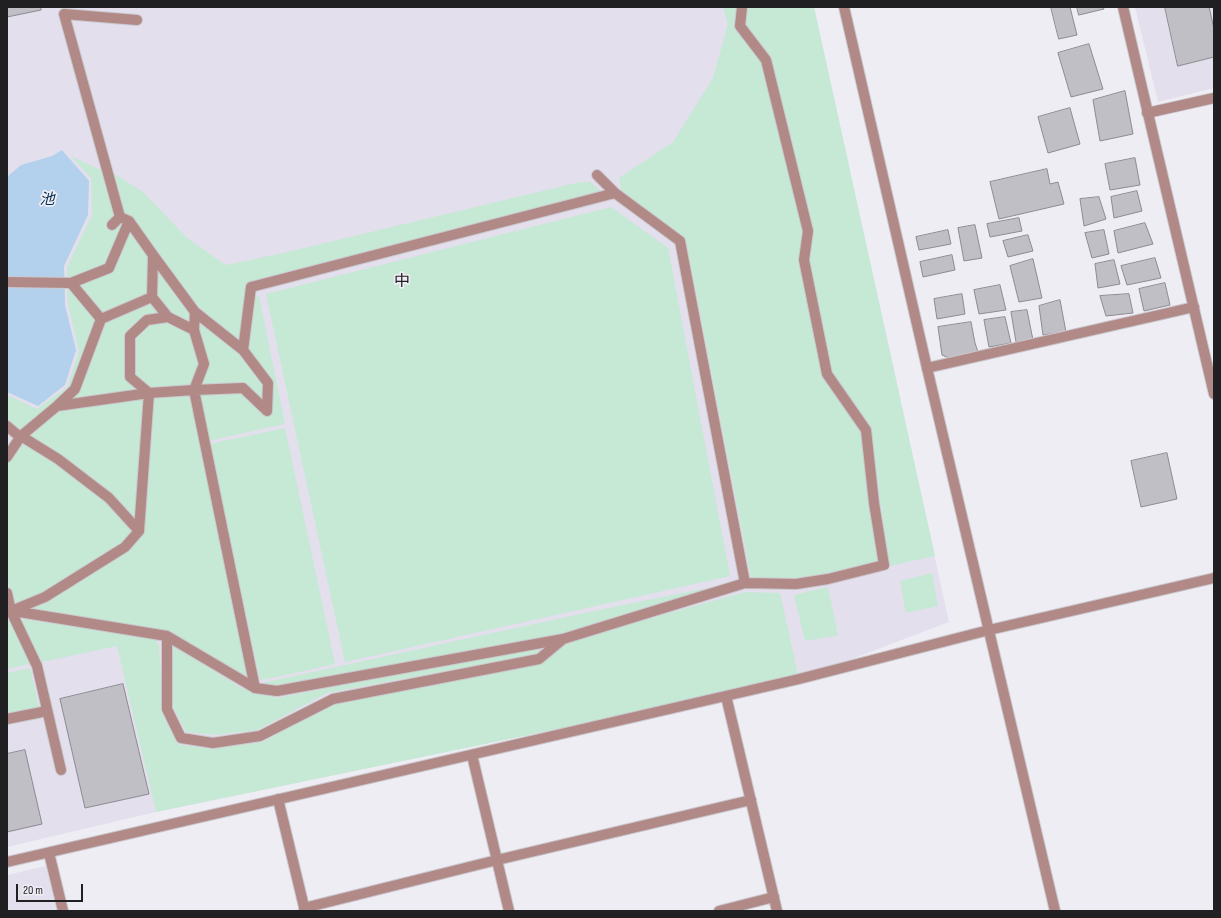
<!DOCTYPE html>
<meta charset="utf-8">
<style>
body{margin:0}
#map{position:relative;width:1221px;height:918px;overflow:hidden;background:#efedf4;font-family:"Sofia Sans Condensed",sans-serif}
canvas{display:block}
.frame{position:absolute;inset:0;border:8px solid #202022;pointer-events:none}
.scale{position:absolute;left:16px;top:884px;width:67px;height:18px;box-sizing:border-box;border:2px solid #202022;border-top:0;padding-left:5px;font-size:12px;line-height:14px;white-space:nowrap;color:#202022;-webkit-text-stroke:3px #efedf4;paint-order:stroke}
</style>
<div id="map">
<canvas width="1221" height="918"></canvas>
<div class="frame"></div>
<div class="scale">20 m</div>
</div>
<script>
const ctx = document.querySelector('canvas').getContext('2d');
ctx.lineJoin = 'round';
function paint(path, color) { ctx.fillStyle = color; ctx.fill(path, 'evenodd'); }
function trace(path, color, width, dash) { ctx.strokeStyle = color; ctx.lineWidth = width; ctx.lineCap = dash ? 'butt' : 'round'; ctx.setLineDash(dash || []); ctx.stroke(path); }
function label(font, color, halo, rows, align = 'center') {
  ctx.font = font + ' "Sofia Sans Condensed","Noto Sans JP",sans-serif'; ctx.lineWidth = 3.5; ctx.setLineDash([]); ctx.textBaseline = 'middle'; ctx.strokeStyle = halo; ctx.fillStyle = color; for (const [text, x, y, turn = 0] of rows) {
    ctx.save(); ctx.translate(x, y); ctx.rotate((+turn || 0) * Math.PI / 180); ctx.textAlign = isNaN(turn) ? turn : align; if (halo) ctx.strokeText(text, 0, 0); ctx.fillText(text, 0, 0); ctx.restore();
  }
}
paint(new Path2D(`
 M7,7H814L949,622L799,679L156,812L7,847Z
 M1135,7H1214V88L1158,102Z
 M46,866L57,911H7V875Z`), '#e3dfed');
paint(new Path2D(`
 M723,7H738L736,26L762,61L803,230L799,261L822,375L861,431L879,561L828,573L795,578H751L686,240L621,190L619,178L673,142L713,78L728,24Z
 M746,7H814L935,556L889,566L871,429L832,371L809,260L770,58L744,24Z
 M71,156L105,172L117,216L108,223L107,226L109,229L121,221L126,222L106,266L67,280V267L92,215L91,178Z
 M113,173L143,192L187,238L226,265L279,254L580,182H590L602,192L248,283L240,343L198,309L123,215Z
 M611,207L668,248L730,576L345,662L266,294Z
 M131,227L150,256V295L102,315L75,282L109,270Z
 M155,263L191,312L190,325L170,314L156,295Z
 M67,286L97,319L73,387L20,433L7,422V395L37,409L67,387L79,351L68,304Z
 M259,296L285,424L208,441L198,393L242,391L264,414L270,381L246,348L254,297Z
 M152,300L163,315L127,337L126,377L142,392L66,402L104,321Z
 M198,318L242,354L265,384L264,403L244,384L199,387L207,362L197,329Z
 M169,321L191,332L200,364L192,386L149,390L133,376L134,336L150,324Z
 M192,393L251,681L169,633L21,610L142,532L151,396Z
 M145,397L137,525L26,436L58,409Z
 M285,428L335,664L272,678L260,680L210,444Z
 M22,441L56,461L105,500L134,531L122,545L42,593L14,607L7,578V462Z
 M932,573L938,606L906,613L900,581Z
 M732,583L563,633L276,687L262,683L608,608Z
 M828,587L838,635L805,641L794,595Z
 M745,592L780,593L799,679L156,812L117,646L42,662L21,622L24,619L155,639L159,645L163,715L179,745L212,749L263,742L335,702L424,687L541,664L567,642Z
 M7,616L12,623L30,664L7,669Z
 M172,645L241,688L277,698L544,646L535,654L327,693L257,730L214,735L186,732L173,707Z
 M30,668L39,708L7,715V673Z`), '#c5e9d4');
paint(new Path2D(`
 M62,150L89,181L88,215L64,266L65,305L76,350L65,385L38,406L7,392V290L9,282L7,269V177L21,165L52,156Z`), '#b3d0ec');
const building = new Path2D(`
 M7,7H41V10L7,17Z
 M1051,7H1070L1077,35L1059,39Z
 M1077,7H1103L1104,9L1079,15Z
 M1165,7H1209L1214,29V57L1178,66Z
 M1089,44L1103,89L1071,97L1058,53Z
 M1125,91L1133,134L1100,141L1093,100Z
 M1070,108L1080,144L1048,153L1038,117Z
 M1135,158L1140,185L1110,190L1105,164Z
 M1047,169L1050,184L1058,182L1064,204L999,219L990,182Z
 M1137,191L1142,211L1114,218L1111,197Z
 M1099,197L1106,219L1084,226L1080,199Z
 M1019,218L1022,231L990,237L987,224Z
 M1145,223L1153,244L1118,253L1114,231Z
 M975,225L982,258L964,261L958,228Z
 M948,230L951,244L919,250L916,237Z
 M1104,230L1109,254L1092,258L1085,233Z
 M1028,235L1033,251L1008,257L1003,241Z
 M952,255L955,270L923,277L920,262Z
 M1155,258L1161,278L1127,285L1121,266Z
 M1033,259L1042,298L1019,302L1010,266Z
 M1114,260L1120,284L1098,288L1095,264Z
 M1165,283L1170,305L1144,311L1139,289Z
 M1000,285L1006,310L979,314L974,290Z
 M962,294L965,314L937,319L934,299Z
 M1129,294L1133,313L1106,316L1100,296Z
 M1060,300L1066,332L1043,335L1039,306Z
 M1027,310L1033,340L1016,342L1011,312Z
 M1005,317L1011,343L989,347L984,320Z
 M971,322L975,343L978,352L951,359L942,355L938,327Z
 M1167,453L1177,499L1141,507L1131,461Z
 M123,684L149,794L85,808L60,699Z
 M25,750L42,824L7,832V754Z`);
paint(building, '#c1bfc6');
trace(building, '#8d8b91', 1);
const service = new Path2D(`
 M137,20L64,14L120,217L129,221L153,255L195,312L243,350L268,383L267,411L243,388L194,390L255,688
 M615,193L680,241L745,583
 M112,225L120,217
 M7,282L71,283L109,268L129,221
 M71,283L101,319L152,297L153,255
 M152,297L168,317
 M194,330L168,317L147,320L130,336V377L149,393L194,390L204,364L194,330L195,312
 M243,350L251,287L615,193L597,175
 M927,368L1194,307
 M57,406L149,393L139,531
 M7,426L20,437L21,436L58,459L109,498L139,531L125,547L45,597L11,611
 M7,457L21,436L57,406L75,389L101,319
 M7,593L11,611L37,666L61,770
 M7,610L167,636L255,688L277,691L563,639L745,583L796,584L828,579L884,565L874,503L866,430L827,374L804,260L808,231L766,60L740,26L742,7
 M167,636V709L181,738L213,743L260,736L333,699L539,659L562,640
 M7,719L47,711
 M304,908L497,860L751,800
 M719,911L774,897`);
const minor = new Path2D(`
 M844,7L927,368L1055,911
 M1147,113L1214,98
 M726,696L777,911
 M472,755L509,911
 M278,799L305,911
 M49,853L63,911
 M7,862L799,679L989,630L1214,578`);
const tertiary = new Path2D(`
 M1123,7L1214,394`);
trace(service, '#cac8ce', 12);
trace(minor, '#cac8ce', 12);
trace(tertiary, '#cac8ce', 12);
trace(service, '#b18986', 10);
trace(minor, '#b18986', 10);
trace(tertiary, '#b18986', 10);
label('italic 15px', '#002e51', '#efedf4', [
 ["池",47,200]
]);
label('16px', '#202022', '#efedf4', [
 ["中",402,282]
]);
</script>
